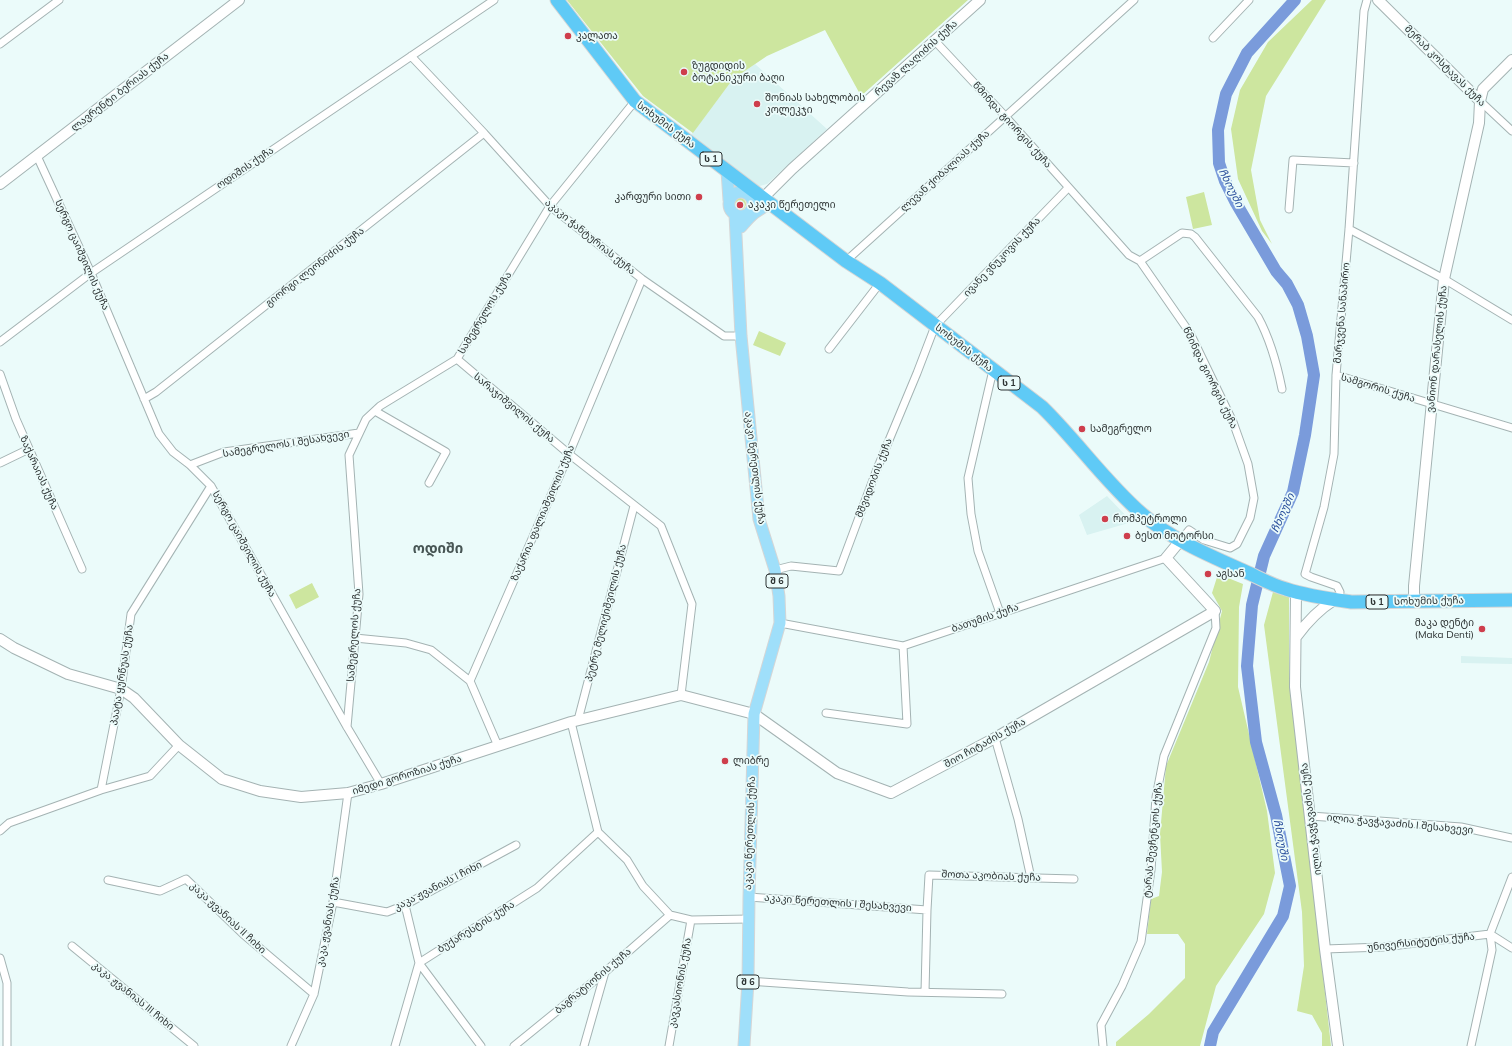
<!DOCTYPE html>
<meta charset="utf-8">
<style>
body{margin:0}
canvas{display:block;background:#ebfbfa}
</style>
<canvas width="1512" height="1046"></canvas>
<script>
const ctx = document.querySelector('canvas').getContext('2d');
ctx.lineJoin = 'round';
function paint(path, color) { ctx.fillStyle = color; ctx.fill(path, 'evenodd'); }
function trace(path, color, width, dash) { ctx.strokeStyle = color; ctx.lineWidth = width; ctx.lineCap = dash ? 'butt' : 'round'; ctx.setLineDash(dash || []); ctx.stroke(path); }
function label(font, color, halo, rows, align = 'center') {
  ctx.font = font + ' Mulish,"Noto Sans Georgian",sans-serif'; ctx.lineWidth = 3.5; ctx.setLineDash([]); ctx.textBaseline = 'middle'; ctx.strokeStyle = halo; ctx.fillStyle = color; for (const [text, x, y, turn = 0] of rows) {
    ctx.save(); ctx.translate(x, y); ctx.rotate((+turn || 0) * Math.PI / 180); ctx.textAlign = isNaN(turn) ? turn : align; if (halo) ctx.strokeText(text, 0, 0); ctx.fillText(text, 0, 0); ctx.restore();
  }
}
paint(new Path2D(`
 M755,64L827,129L767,184L756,187L691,135L733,79Z
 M1107,496L1132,522L1087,535L1079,515Z
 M1461,656L1512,658V664L1461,663Z`), '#d8f2f1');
paint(new Path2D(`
 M567,0H968L861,96L825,30L767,56L733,79L693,133L643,96Z
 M1312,0H1326L1266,96L1251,170L1260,220L1272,244L1262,231L1238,179L1231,129L1240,90L1268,42Z
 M1204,192L1212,225L1193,229L1186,197Z
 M734 204a6 6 0 1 1 12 0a6 6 0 1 1-12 0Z
 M759,331L786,343L780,356L753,345Z
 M1218,574L1243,584L1239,607L1238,687L1267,811L1275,873L1264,914L1216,986L1200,1046H1116V1042L1149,1014L1185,978V944L1178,934H1147L1151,899L1159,896L1162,872L1160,834L1166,766L1209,662L1222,611L1212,593Z
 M312,583L319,597L296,609L289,595Z
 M1273,592L1289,597V674L1331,1046H1322V1033L1312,1015L1297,1011L1304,966L1302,912L1264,625Z`), '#cde69f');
trace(new Path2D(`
 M1210,1046L1213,1032L1283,916L1290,886L1276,815L1256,742L1247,666L1252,605L1264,556L1293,492L1305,435L1314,375L1307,336L1298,305L1287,284L1276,271L1236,203L1225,181L1219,163L1218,130L1226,94L1247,53L1295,0`), '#7a9bdb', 12);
const street = new Path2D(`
 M1213,38L1249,0
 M935,41L1005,116L1129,255L1140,261L1190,333L1233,422L1248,464L1254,498L1250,518L1237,544L1230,548L1204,540L1189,530L1180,541
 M0,44L59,0
 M411,56L484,133L550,206L642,279L724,336H741
 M1480,101L1512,131
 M37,156L91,273L159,434L173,452L190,465L211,486L347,727L381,784
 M1289,209L1293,160L1354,163
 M1349,229L1444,279L1512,320
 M846,261L1134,0
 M1140,261L1182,233L1191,234L1195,237L1258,317C1270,339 1277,364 1282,389
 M0,342L91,273L494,0
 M829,349L880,283
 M457,359L569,454L661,526L692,604L681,695
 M993,370L968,478L971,514L978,551L1000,613
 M0,374L16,419L82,569
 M1336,375L1512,428
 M144,399L156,392L484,133
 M375,411L446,452L429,483
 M0,463L29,449
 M190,465L224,452L359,433
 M775,570L791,566L839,571L877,469L917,373L935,326L1068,188
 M1339,600L1340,592L1337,586L1311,577L1305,574L1324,507L1334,454L1336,375L1349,229L1364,11L1367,0
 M780,623L903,646L1166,558
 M355,638L406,643L431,650L470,681
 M826,713L907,724L903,646
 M578,720L634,506
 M571,722L598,832L627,860L643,886L670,915L691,920L749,919
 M347,727L359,594L349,455L366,419L380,406L457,359L550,206L635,101
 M995,738L1018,819L1031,878
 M498,746L470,681L569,454L642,279
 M101,790L150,776L179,745
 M1311,816L1461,827L1512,838
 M0,831L9,823L101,790L121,689L131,614L211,486
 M108,880L160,891L186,879L243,934L314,994
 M749,897L927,910
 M333,902L387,912L405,905L516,845
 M405,905L419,963L481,1046
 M72,946L194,1046
 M1325,949L1383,947L1490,934L1512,948
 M0,958L7,983V1046
 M748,981L908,992L1002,994
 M925,992L927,910L929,875L1074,879
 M291,1046L314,994L333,902L348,793
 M395,1046L419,963L537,888L598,832
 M514,1046L605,972L670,915
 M584,1046L605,972
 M669,1046L691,920
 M1103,1046L1101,1025L1122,986L1141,942L1151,870L1156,797L1164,756L1216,628L1215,611
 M1471,1046L1492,950L1490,934L1512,877`);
const secondary = new Path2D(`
 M1378,0L1480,101
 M0,184L239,0
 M763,198L792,169L980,0
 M1296,592L1295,687L1325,949L1338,1046
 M1414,601V586L1444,279L1479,123L1480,101L1483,89L1512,60
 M1296,637C1307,622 1318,610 1334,600
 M0,639L14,648L68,674L121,689L134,698L179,745L222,779L260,791L301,797L348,793L381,784L571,722L681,695L754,714L837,773L891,793L995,738L1215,611L1166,558L1180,541`);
const primary = new Path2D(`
 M727,171L729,200
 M729 204a12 12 0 1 1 24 0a12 12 0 1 1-24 0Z
 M735,215L741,336L759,519L775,570L779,596L780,623L754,714L749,897L748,981L744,1046
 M741,227C750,216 758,208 771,204`);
const highway = new Path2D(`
 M557,0L635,101L846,261L880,283L1042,407C1077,441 1105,482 1142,514C1171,539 1206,554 1242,570C1256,576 1271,585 1286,589C1307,596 1330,599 1352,602L1512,600`);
trace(street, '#a4b3b3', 9);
trace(secondary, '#a4b3b3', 12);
trace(primary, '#d5d6d6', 13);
trace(highway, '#d5d6d6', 15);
trace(street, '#fff', 7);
trace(secondary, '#fff', 10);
trace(primary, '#9fdffa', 11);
trace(highway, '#5fcaf6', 13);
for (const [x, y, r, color] of [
 [568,36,4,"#ce3e4c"],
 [684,72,4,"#ce3e4c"],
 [757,104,4,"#ce3e4c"],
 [699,197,4,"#ce3e4c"],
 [740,205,4,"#ce3e4c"],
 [1082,429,4,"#ce3e4c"],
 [1105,519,4,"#ce3e4c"],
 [1127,536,4,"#ce3e4c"],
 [1208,574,4,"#ce3e4c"],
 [1482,629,4,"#ce3e4c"],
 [725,761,4,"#ce3e4c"]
]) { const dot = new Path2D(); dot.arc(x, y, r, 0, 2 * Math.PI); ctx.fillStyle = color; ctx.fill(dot); trace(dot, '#ebfbfa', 1.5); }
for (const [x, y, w] of [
 [711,159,22],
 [1009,383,22],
 [777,581,22],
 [1377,602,22],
 [748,982,22]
]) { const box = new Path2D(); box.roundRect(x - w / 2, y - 7, w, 14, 3); ctx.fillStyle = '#ebfbfa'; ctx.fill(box); trace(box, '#2c3232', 1); }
label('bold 9px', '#2c3232', null, [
 ["ს 1",711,159],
 ["ს 1",1009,383],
 ["შ 6",777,581],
 ["ს 1",1377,602],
 ["შ 6",748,982]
]);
label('10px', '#2c3232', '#ebfbfa', [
 ["კალათა",576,36],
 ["ზუგდიდის",692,66],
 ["ბოტანიკური ბაღი",692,78],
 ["შონიას სახელობის",765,98],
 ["კოლეკჯი",765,110],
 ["კარფური სითი",691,197,"right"],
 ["აკაკი წერეთელი",748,205],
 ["სამეგრელო",1090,429],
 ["რომპეტროლი",1113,519],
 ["ბესთ მოტორსი",1135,536],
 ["აგსან",1216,574],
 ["მაკა დენტი",1474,623,"right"],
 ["(Maka Denti)",1474,635,"right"],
 ["ლიბრე",733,761]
], 'left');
label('10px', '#2c3232', '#ebfbfa', [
 ["რევაზ ლაღიძის ქუჩა",916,58,-42],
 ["მერაბ კოსტავას ქუჩა",1445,66,45],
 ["ლავრენტი ბერიას ქუჩა",120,92,-38],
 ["სოხუმის ქუჩა",666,125,37],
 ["წმინდა გიორგის ქუჩა",1012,125,48],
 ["ოდიშის ქუჩა",245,168,-34],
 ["ლევან ქობალიას ქუჩა",945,171,-42],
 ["აკაკი ჭანტურიას ქუჩა",590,237,39],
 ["სერგო ცაიშვილის ქუჩა",82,255,66],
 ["ივანე ვნუკოვის ქუჩა",1002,257,-46],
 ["გიორგი ლეონიძის ქუჩა",315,267,-38],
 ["სამეგრელოს ქუჩა",485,313,-59],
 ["მარჯვენა სანაპირო",1342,313,-85],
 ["სოხუმის ქუჩა",964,348,38],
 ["ვანიონ დარასელის ქუჩა",1437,349,-84],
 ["წმინდა გიორგის ქუჩა",1210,378,64],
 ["სამგორის ქუჩა",1378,388,17],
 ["სარაჯიშვილის ქუჩა",514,408,40],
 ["სამეგრელოს I შესახვევი",286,444,-9],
 ["აკაკი წერეთლის ქუჩა",755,468,83],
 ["ზაქარაიას ქუჩა",39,473,66],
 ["მშვიდობის ქუჩა",874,478,-69],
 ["ზაქარია ფალიაშვილის ქუჩა",543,513,-67],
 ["სერგო ცაიშვილის ქუჩა",244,544,61],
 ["სოხუმის ქუჩა",1429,601,-1],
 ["პეტრე მელიქიშვილის ქუჩა",606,613,-76],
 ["ბათუმის ქუჩა",985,618,-19],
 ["სამეგრელოს ქუჩა",354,635,-86],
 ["პაატა ყურწუას ქუჩა",122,675,-81],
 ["შიო ჩიტაძის ქუჩა",985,743,-29],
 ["იმედი გოროზიას ქუჩა",407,775,-17],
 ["ილია ჭავჭავაძის ქუჩა",1311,819,-97],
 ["ილია ჭავჭავაძის I შესახვევი",1400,824,5],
 ["აკაკი წერეთლის ქუჩა",750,833,-88],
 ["ტარას შევჩენკოს ქუჩა",1153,840,-84],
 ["შოთა აკობიას ქუჩა",991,876,2],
 ["კაკა ჟვანიას I ჩიხი",438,886,-27],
 ["აკაკი წერეთლის I შესახვევი",838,903,4],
 ["კაკა ჟვანიას II ჩიხი",228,918,43],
 ["კაკა ჟვანიას ქუჩა",328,922,-80],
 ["ბუქარესტის ქუჩა",476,927,-32],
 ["უნივერსიტეტის ქუჩა",1421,942,-6],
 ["ბაგრატიონის ქუჩა",593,981,-40],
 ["კავკასიონის ქუჩა",680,983,-80],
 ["კაკა ჟვანიას III ჩიხი",133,996,39]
]);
label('italic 11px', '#2a4f9c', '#ebfbfa', [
 ["ჩხოუში",1231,188,63],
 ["ჩხოუში",1283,513,-66],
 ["ჩხოუში",1281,840,79]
]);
label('bold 14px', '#475554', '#ebfbfa', [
 ["ოდიში",438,549]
]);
</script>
